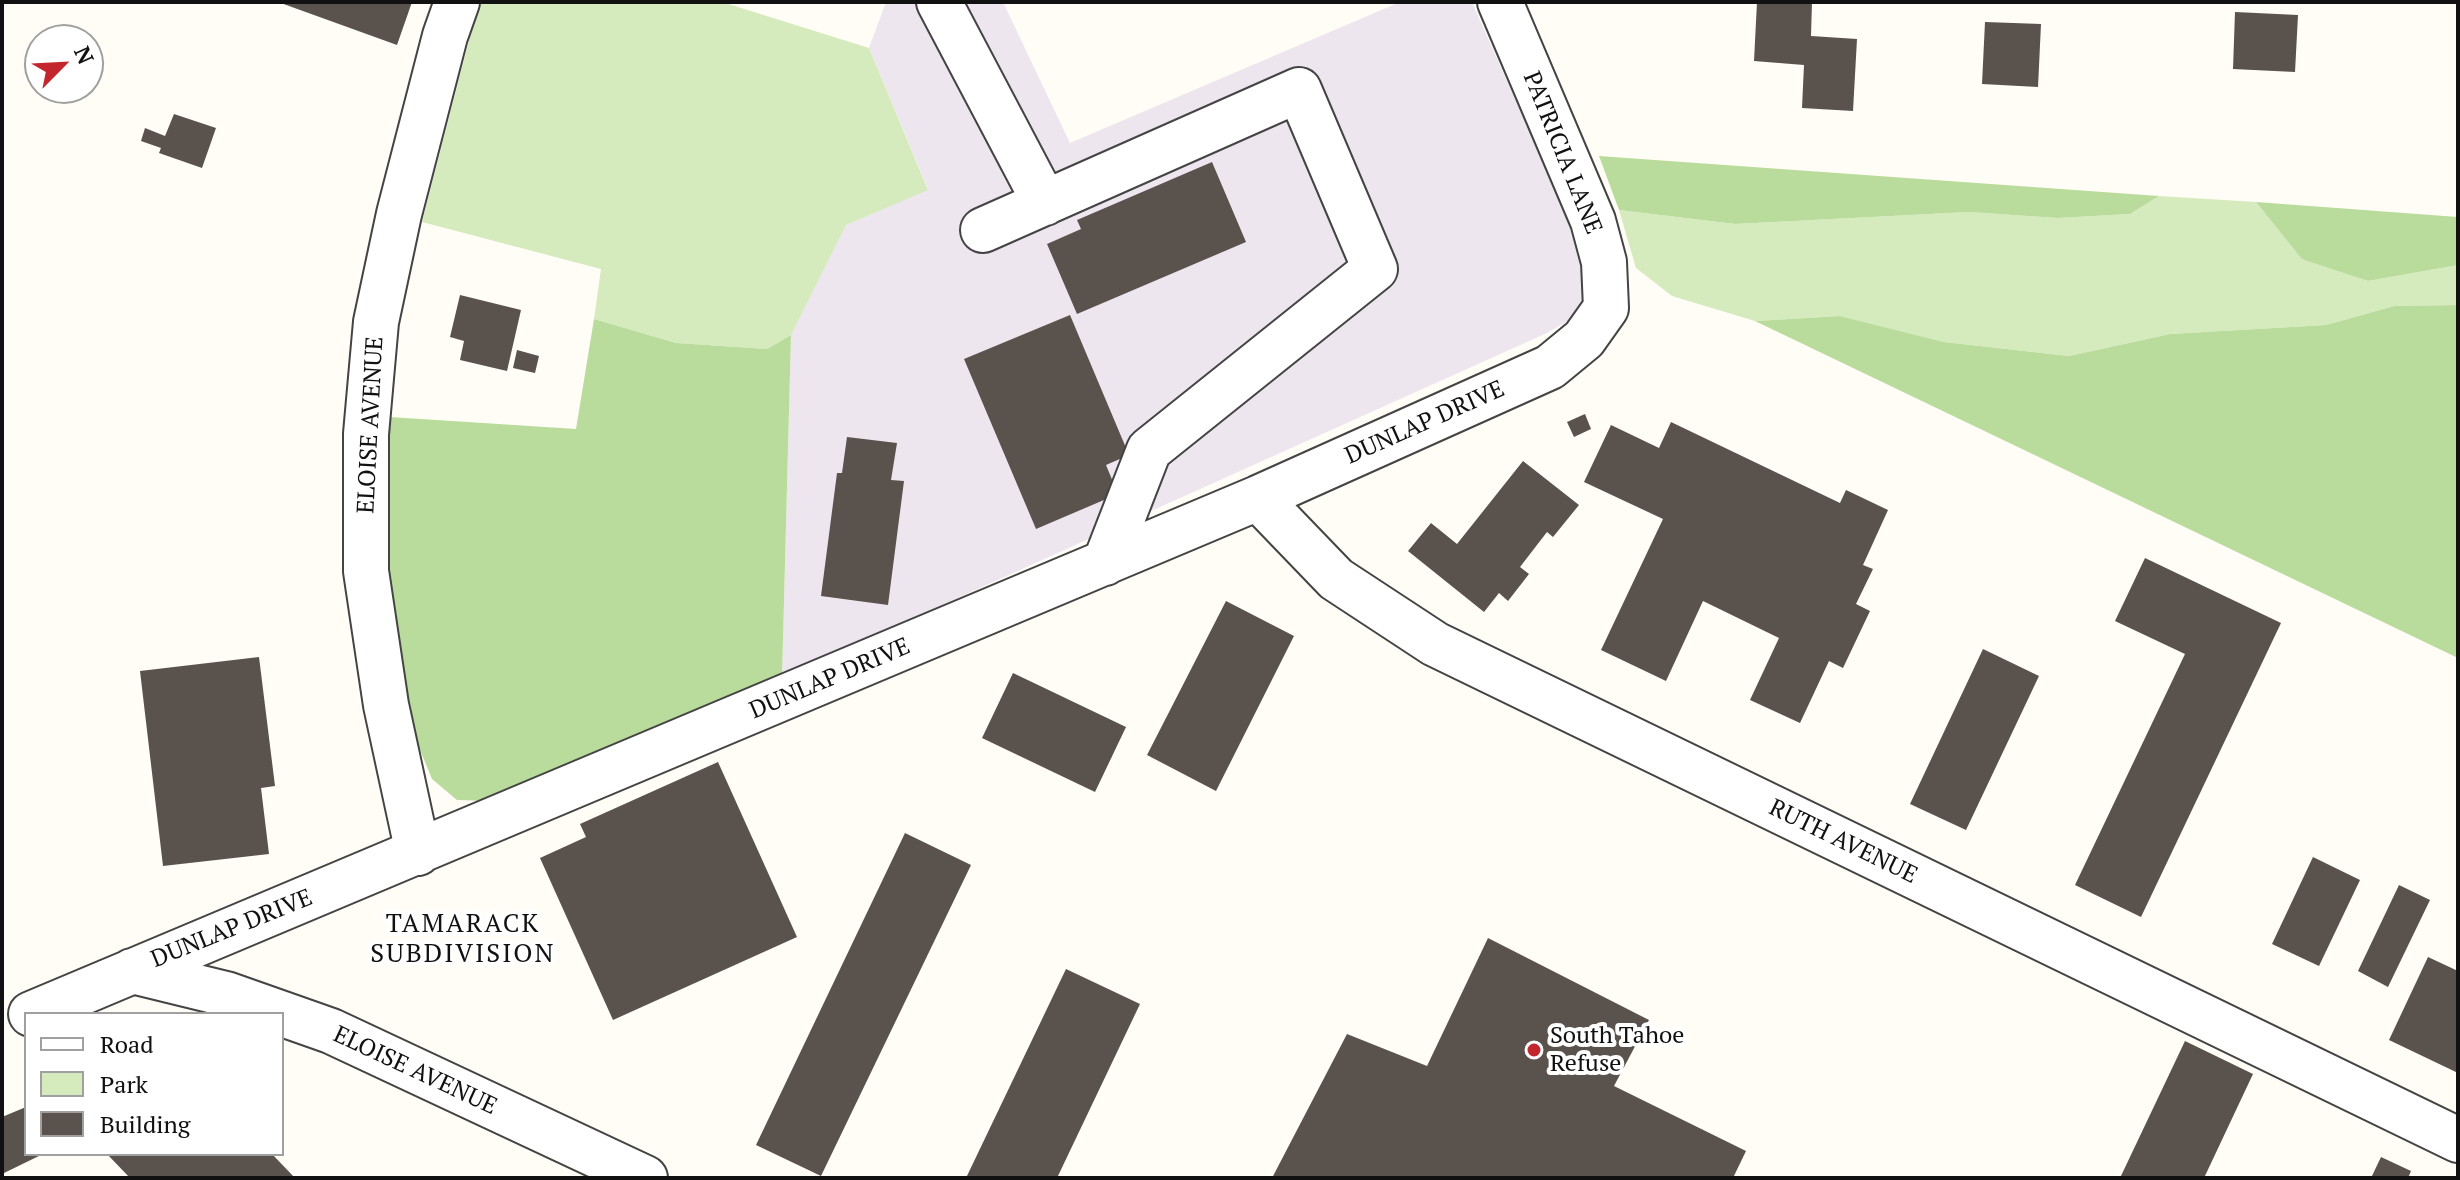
<!DOCTYPE html>
<style>
body{margin:0}
#map{position:relative;width:2460px;height:1180px;overflow:hidden;background:#fffdf5;font-family:"PT Serif",serif}
canvas{display:block}
.frame{position:absolute;inset:0;border:4px solid #111;pointer-events:none}
.legend{position:absolute;left:24px;top:1012px;width:260px;height:144px;box-sizing:border-box;background:#fff;border:2px solid #a0a0a0;margin:0;padding:10px 14px;list-style:none;font-size:24px;color:#111}
.legend li{display:flex;align-items:center;gap:16px;height:40px}
.legend b{width:40px;border:2px solid #a0a0a0}
.north{position:absolute;left:24px;top:24px;width:80px;height:80px;box-sizing:border-box;background:#fff;border:2px solid #a0a0a0;border-radius:50%;rotate:66deg;font-size:22px;font-weight:700;line-height:32px;text-align:center;color:#111}
.north::after{content:'';display:block;margin:auto;width:28px;height:36px;background:#c4262e;clip-path:polygon(50% 0,100% 100%,50% 72%,0 100%)}
</style>
<div id="map">
<canvas width="2460" height="1180"></canvas>
<div class="frame"></div>
<ul class="legend">
<li><b style="height:10px;background:#fff"></b>Road</li>
<li><b style="height:22px;background:#d5ebbd"></b>Park</li>
<li><b style="height:22px;background:#5a524d"></b>Building</li>
</ul>
<div class="north">N</div>
</div>
<script>
const ctx = document.querySelector('canvas').getContext('2d');
ctx.lineJoin = 'round';
function paint(path, color) { ctx.fillStyle = color; ctx.fill(path, 'evenodd'); }
function trace(path, color, width, dash) { ctx.strokeStyle = color; ctx.lineWidth = width; ctx.lineCap = dash ? 'butt' : 'round'; ctx.setLineDash(dash || []); ctx.stroke(path); }
function label(font, color, halo, rows, align = 'center') {
  ctx.font = font + ' "PT Serif",serif'; ctx.lineWidth = 8; ctx.setLineDash([]); ctx.textBaseline = 'middle'; ctx.strokeStyle = halo; ctx.fillStyle = color; for (const [text, x, y, turn = 0] of rows) {
    ctx.save(); ctx.translate(x, y); ctx.rotate((+turn || 0) * Math.PI / 180); ctx.textAlign = isNaN(turn) ? turn : align; if (halo) ctx.strokeText(text, 0, 0); ctx.fillText(text, 0, 0); ctx.restore();
  }
}
paint(new Path2D(`
 M886,2H1003L1070,143L1400,2H1472L1575,235L1588,284L1578,315L1547,333L782,677L791,335L846,225L928,189L869,48Z`), '#eee6ef');
paint(new Path2D(`
 M479,2H722L869,48L928,190L846,225L791,335L767,349L676,343L594,319L601,269L422,222Z
 M2159,196L2256,202L2302,258L2368,281L2458,265V305L2394,306L2326,325L2170,334L2069,356L1944,342L1840,316L1755,321L1672,296L1636,268L1619,210L1735,224L1969,212L2058,218L2130,214Z`), '#d5ebbd');
paint(new Path2D(`
 M1599,156L2159,196L2130,214L2058,218L1969,212L1735,224L1619,210Z
 M2256,202L2458,217V265L2368,281L2302,259Z
 M2458,305V658L1755,321L1840,316L1944,342L2069,356L2170,334L2326,325L2394,306Z
 M594,319L676,343L767,349L791,335L782,677L488,801L457,800L432,779L416,740L396,629L385,527L390,417L576,429Z`), '#b9dc9c');
paint(new Path2D(`
 M278,2H412L397,45Z
 M1757,2H1812L1811,36L1857,39L1853,111L1802,108L1804,65L1754,61Z
 M2235,12L2298,15L2295,72L2233,69Z
 M1985,22L2041,24L2038,87L1982,84Z
 M174,114L216,128L202,168L159,153L161,148L141,141L145,128L165,136Z
 M1212,162L1246,242L1077,314L1047,244L1081,229L1077,220Z
 M460,295L521,310L507,371L460,360L464,341L450,337Z
 M1070,315L1129,455L1106,465L1118,494L1036,529L964,359Z
 M517,350L539,356L535,373L513,368Z
 M1585,414L1591,429L1574,437L1567,422Z
 M1671,422L1840,503L1846,490L1888,510L1863,565L1873,569L1856,604L1870,611L1843,668L1829,661L1800,723L1750,700L1779,638L1703,601L1666,681L1601,650L1663,519L1584,482L1611,425L1659,448Z
 M847,437L897,443L891,480L904,481L888,605L821,596L837,473H842Z
 M1523,461L1579,505L1553,537L1547,532L1520,567L1529,574L1508,601L1499,593L1484,612L1408,551L1431,523L1457,544Z
 M2145,558L2281,623L2141,917L2075,885L2185,654L2115,621Z
 M1226,601L1294,636L1216,791L1147,755Z
 M1983,649L2039,676L1966,830L1910,804Z
 M259,657L275,786L261,788L269,854L163,866L140,671Z
 M1013,673L1126,727L1095,792L982,738Z
 M718,762L797,937L613,1020L540,858L586,837L580,824Z
 M905,833L971,865L821,1176L756,1145Z
 M2313,857L2360,880L2319,966L2272,944Z
 M2399,885L2430,900L2388,987L2358,971Z
 M1488,938L1649,1020L1614,1086L1746,1151L1733,1178H1272L1347,1034L1427,1066Z
 M2428,957L2458,971V1073L2389,1040Z
 M1066,969L1140,1004L1057,1178H966Z
 M2185,1041L2253,1074L2204,1178H2120Z
 M26,1107V1154H43L2,1174V1117Z
 M107,1154H272L295,1178H130Z
 M2381,1157L2411,1171L2408,1178H2371Z`), '#5a524d');
const minor = new Path2D(`
 M939,2L1045,203
 M983,230L1299,90L1375,269L1149,450L1105,563
 M1258,498L1336,579L1435,644L2458,1140
 M418,853L386,705L366,571V434L376,322L399,214L445,36L457,2
 M132,971L226,994L331,1031L645,1178
 M31,1014L1258,498L1550,367L1584,339L1606,308L1604,262L1593,221L1500,2`);
trace(minor, '#444', 48);
trace(minor, '#fff', 44);
for (const [x, y, r, color] of [
 [1534,1050,8,"#c4262e"]
]) { const dot = new Path2D(); dot.arc(x, y, r, 0, 2 * Math.PI); ctx.fillStyle = color; ctx.fill(dot); trace(dot, '#fff', 3); }
label('24px', '#111', '#fff', [
 ["PATRICIA LANE",1562,153,68],
 ["DUNLAP DRIVE",1425,423,-24],
 ["ELOISE AVENUE",371,425,-87],
 ["DUNLAP DRIVE",830,679,-23],
 ["RUTH AVENUE",1843,842,26],
 ["DUNLAP DRIVE",232,929,-22],
 ["ELOISE AVENUE",415,1071,25]
]);
label('24px', '#111', '#fff', [
 ["South Tahoe",1550,1036],
 ["Refuse",1550,1064]
], 'left');
ctx.letterSpacing = '2px';
label('26px', '#111', '#fff', [
 ["TAMARACK",463,925],
 ["SUBDIVISION",463,955]
]);
ctx.letterSpacing = '0px';
</script>
